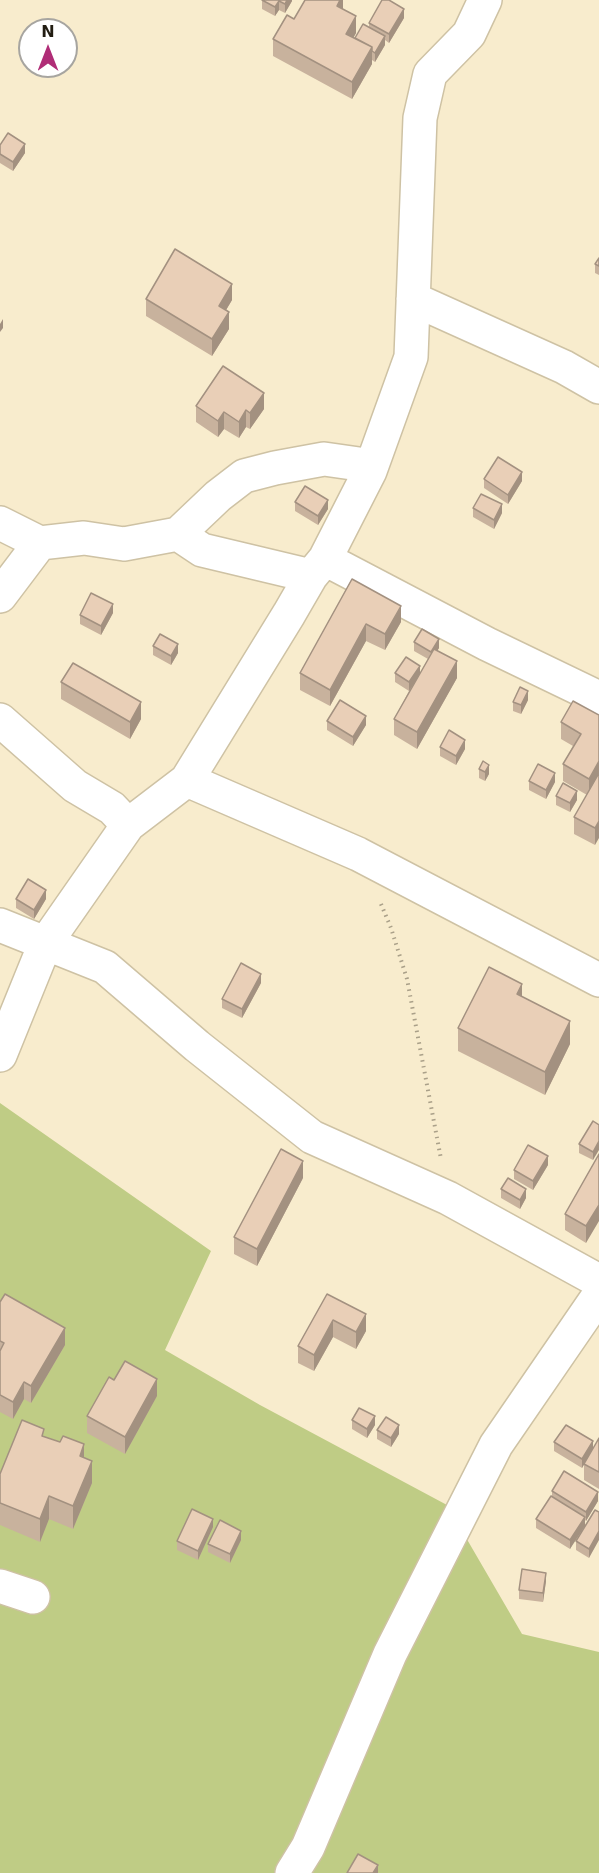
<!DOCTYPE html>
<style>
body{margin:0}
#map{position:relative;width:599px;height:1873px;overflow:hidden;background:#f8eccd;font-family:"DejaVu Sans",sans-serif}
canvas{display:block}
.north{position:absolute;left:18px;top:18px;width:60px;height:60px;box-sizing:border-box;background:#fff;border:2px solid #a7a5a0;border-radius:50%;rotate:0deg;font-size:16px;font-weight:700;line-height:24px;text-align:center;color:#221d12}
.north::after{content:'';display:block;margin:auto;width:21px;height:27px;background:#b02d77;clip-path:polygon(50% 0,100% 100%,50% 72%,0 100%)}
</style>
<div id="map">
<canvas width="599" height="1873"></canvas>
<div class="north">N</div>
</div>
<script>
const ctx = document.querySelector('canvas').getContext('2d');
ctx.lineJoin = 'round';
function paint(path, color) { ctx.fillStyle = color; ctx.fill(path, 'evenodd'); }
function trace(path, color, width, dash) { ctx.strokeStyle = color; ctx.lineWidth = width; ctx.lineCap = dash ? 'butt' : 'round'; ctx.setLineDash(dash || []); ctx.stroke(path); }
paint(new Path2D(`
 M0,1103L211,1251L165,1350L260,1405L447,1505L522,1634L599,1652V1873H0Z`), '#bfcc85');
const minor = new Path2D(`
 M413,299L564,367L599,387
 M0,523L40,543L0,596
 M178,534L202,550L311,576
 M40,543L84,538L124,544L178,534L218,496L244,476L275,468L324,459L359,464L370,471
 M325,559L487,644L599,698
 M0,720L75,786L112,808L128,825
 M187,780L358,854L599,980
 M0,925L105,967L197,1046L312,1137L448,1198L599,1281
 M0,1055L45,944L128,825L187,780L289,614L311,576L325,559L370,471L411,357L420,118L430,74L469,34L485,0
 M0,1586L33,1597
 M292,1873L308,1847L390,1654L496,1445L599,1295`);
trace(minor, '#cec2a4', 36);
trace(new Path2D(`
 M381,904L391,928L407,979L441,1159`), '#aaa089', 4, [1.5, 4.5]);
trace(minor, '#fff', 33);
paint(new Path2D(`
 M262,0H292V1L285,13L279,10L275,16L262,9Z
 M343,0V9L356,33L354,37L355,38L369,27V23L404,18L389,43L385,40V45L375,62L372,60V64L352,99L273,56V39L294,19Z
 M0,145L25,153L13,171L0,163Z
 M599,258V275L595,273V264Z
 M146,299L232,300L226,310L229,329L212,356L146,316Z
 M196,406L264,409L250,429L246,427L239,438L224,429L218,437L196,422Z
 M484,479L522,481L508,504L484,488Z
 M295,502L328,509L318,525L295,511Z
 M473,508L502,513L494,529L473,517Z
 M352,579L401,622L385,650L366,641L330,706L300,690V673Z
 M113,613L101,635L80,624V615Z
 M414,642L439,648L437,651L457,678L417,749L394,735V719L409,691L395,682V673H420L428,659L414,651Z
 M153,646L178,653L171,665L153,655Z
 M61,682L141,719L130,739L61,699Z
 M528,700L521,714L513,711V702Z
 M599,715L595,845L574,834V817L587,795L563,781V764L573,746L561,739V722Z
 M327,721L366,725L353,746L327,730Z
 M440,747L465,749L456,765L440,756Z
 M479,769L489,774L485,781L479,778Z
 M529,781L555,782L546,799L529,790Z
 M556,796L577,800L570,812L556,805Z
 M16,899H46L34,919L16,908Z
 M261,983L242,1018L222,1008V999Z
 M522,997L570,1044L545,1095L458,1051V1028Z
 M599,1125L593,1160L579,1153V1144Z
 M599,1154L586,1243L565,1230V1214Z
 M548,1165L533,1190L514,1179V1170Z
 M303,1178L257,1266L234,1254V1237Z
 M501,1189L526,1198L520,1209L501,1198Z
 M327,1294L366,1331L356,1349L333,1337L314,1371L298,1363V1346Z
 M0,1302L65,1345L31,1403L24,1399L13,1419L0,1412Z
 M157,1396L125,1454L87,1433V1416Z
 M352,1420L375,1425L367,1438L352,1429Z
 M377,1430L399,1434L391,1447L377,1439Z
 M44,1436L84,1458L92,1483L73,1529L49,1519L40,1542L0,1525V1474Z
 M599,1438V1489L584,1480V1464L582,1468L554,1451V1442L593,1449Z
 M552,1491L598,1501L586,1521L585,1520L570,1549L536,1528V1519L552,1497Z
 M599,1512L589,1558L576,1550V1541Z
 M213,1527L198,1560L177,1550V1541Z
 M241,1540L230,1563L208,1552V1544Z
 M546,1581L543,1602L519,1599V1590Z`), '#c8b29d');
paint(new Path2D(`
 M287,0H292V1L285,13V4Z
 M340,0H343V12L337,6Z
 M279,1V10L275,16V7Z
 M404,9V18L389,43V34Z
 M356,16V33L346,50V34Z
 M385,36V45L375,62V53Z
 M372,47V64L352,99V82Z
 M25,144V153L13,171V162Z
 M232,284V300L219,322V306Z
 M229,312V329L212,356V339Z
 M3,319V328L0,332V324Z
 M264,393V409L250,429V413Z
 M246,410V427L239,438V422Z
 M224,412V429L218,437V421Z
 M522,472V481L508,504V495Z
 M328,500V509L318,525V516Z
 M502,504V513L494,529V520Z
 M113,604V613L101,635V626Z
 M401,606V622L385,650V634Z
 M366,624V641L330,706V690Z
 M439,639V648L431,661V652Z
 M178,644V653L171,665V656Z
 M457,661V678L417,749V732Z
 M420,666V675L409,691V682Z
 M528,691V700L521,714V705Z
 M141,702V719L130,739V722Z
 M366,716V725L353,746V737Z
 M465,740V749L456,765V756Z
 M599,761V778L589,796V779Z
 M489,765V774L485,781V772Z
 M555,773V782L546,799V790Z
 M577,791V800L570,812V803Z
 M599,821V838L595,845V828Z
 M46,890V899L34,919V910Z
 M261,974V983L242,1018V1009Z
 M522,984V1006L517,994Z
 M570,1021V1044L545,1095V1072Z
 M599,1141V1150L593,1160V1152Z
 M548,1156V1165L533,1190V1181Z
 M303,1161V1178L257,1266V1249Z
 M526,1189V1198L520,1209V1200Z
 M599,1205V1221L586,1243V1226Z
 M366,1314V1331L356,1349V1332Z
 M333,1320V1337L314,1371V1355Z
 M65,1328V1345L31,1403V1386Z
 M157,1379V1396L125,1454V1437Z
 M24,1382V1399L13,1419V1402Z
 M375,1416V1425L367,1438V1429Z
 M399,1425V1434L391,1447V1438Z
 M593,1441V1450L582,1468V1459Z
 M84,1444V1467L80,1456Z
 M92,1461V1483L73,1529V1506Z
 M598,1492V1501L586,1521V1512Z
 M49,1496V1519L40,1542V1519Z
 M585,1517V1526L570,1549V1540Z
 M213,1519V1527L198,1560V1551Z
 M241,1531V1540L230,1563V1554Z
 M599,1531V1540L589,1558V1549Z
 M546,1573V1581L543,1602V1593Z
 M378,1865V1873H373Z`), '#a39180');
const building = new Path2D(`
 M262,0H287L285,4L279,1L275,7Z
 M305,0H340L337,6L356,16L346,34L372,47L352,82L273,39L287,15L294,19Z
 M382,0H389L404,9L389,34L369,23Z
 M363,24L385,36L375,53L372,51V47L355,38Z
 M8,133L25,144L13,162L0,154V145Z
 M175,249L232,284L219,306L229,312L212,339L146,299Z
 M599,258V266L595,264Z
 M223,366L264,393L250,413L246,410L239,422L224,412L218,421L196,406Z
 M498,457L522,472L508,495L484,479Z
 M305,486L328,500L318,516L295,502Z
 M481,494L502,504L494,520L473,508Z
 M352,579L401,606L385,634L366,624L330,690L300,673Z
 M91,593L113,604L101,626L80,615Z
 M422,629L439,639L431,652L414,642Z
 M160,634L178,644L171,656L153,646Z
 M434,649L457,661L417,732L394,719Z
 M406,657L420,666L409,682L395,673Z
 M73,663L141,702L130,722L61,682Z
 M520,687L528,691L521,705L513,702Z
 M340,700L366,716L353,737L327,721Z
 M573,701L599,715V761L589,779L563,764L581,734L561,722Z
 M449,730L465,740L456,756L440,747Z
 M483,761L489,765L485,772L479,769Z
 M538,764L555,773L546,790L529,781Z
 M599,773V821L595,828L574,817Z
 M563,783L577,791L570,803L556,796Z
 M28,879L46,890L34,910L16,899Z
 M241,963L261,974L242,1009L222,999Z
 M489,967L522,984L517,994L570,1021L545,1072L458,1028Z
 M593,1121L599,1125V1141L593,1152L579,1144Z
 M528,1145L548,1156L533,1181L514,1170Z
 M281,1149L303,1161L257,1249L234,1237Z
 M599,1154V1205L586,1226L565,1214Z
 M508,1178L526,1189L520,1200L501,1189Z
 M5,1294L65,1328L31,1386L24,1382L13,1402L0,1395V1351L4,1343L0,1341V1302Z
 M327,1294L366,1314L356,1332L333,1320L314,1355L298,1346Z
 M125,1361L157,1379L125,1437L87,1416L109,1377L114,1380Z
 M359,1408L375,1416L367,1429L352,1420Z
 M386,1417L399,1425L391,1438L377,1430Z
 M22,1420L44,1429L42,1436L60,1442L63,1436L84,1444L80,1456L92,1461L73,1506L49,1496L40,1519L0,1503V1474Z
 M566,1425L593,1441L582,1459L554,1442Z
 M599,1438V1472L584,1464Z
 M564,1471L598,1492L586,1512L552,1491Z
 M551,1496L585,1517L570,1540L536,1519Z
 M192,1509L213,1519L198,1551L177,1541Z
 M595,1510L599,1512V1531L589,1549L576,1541Z
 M220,1520L241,1531L230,1554L208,1544Z
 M522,1569L546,1573L543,1593L519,1590Z
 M358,1854L378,1865L373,1873H347Z`);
paint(building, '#e9cfb7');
trace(building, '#a39180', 1.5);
</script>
